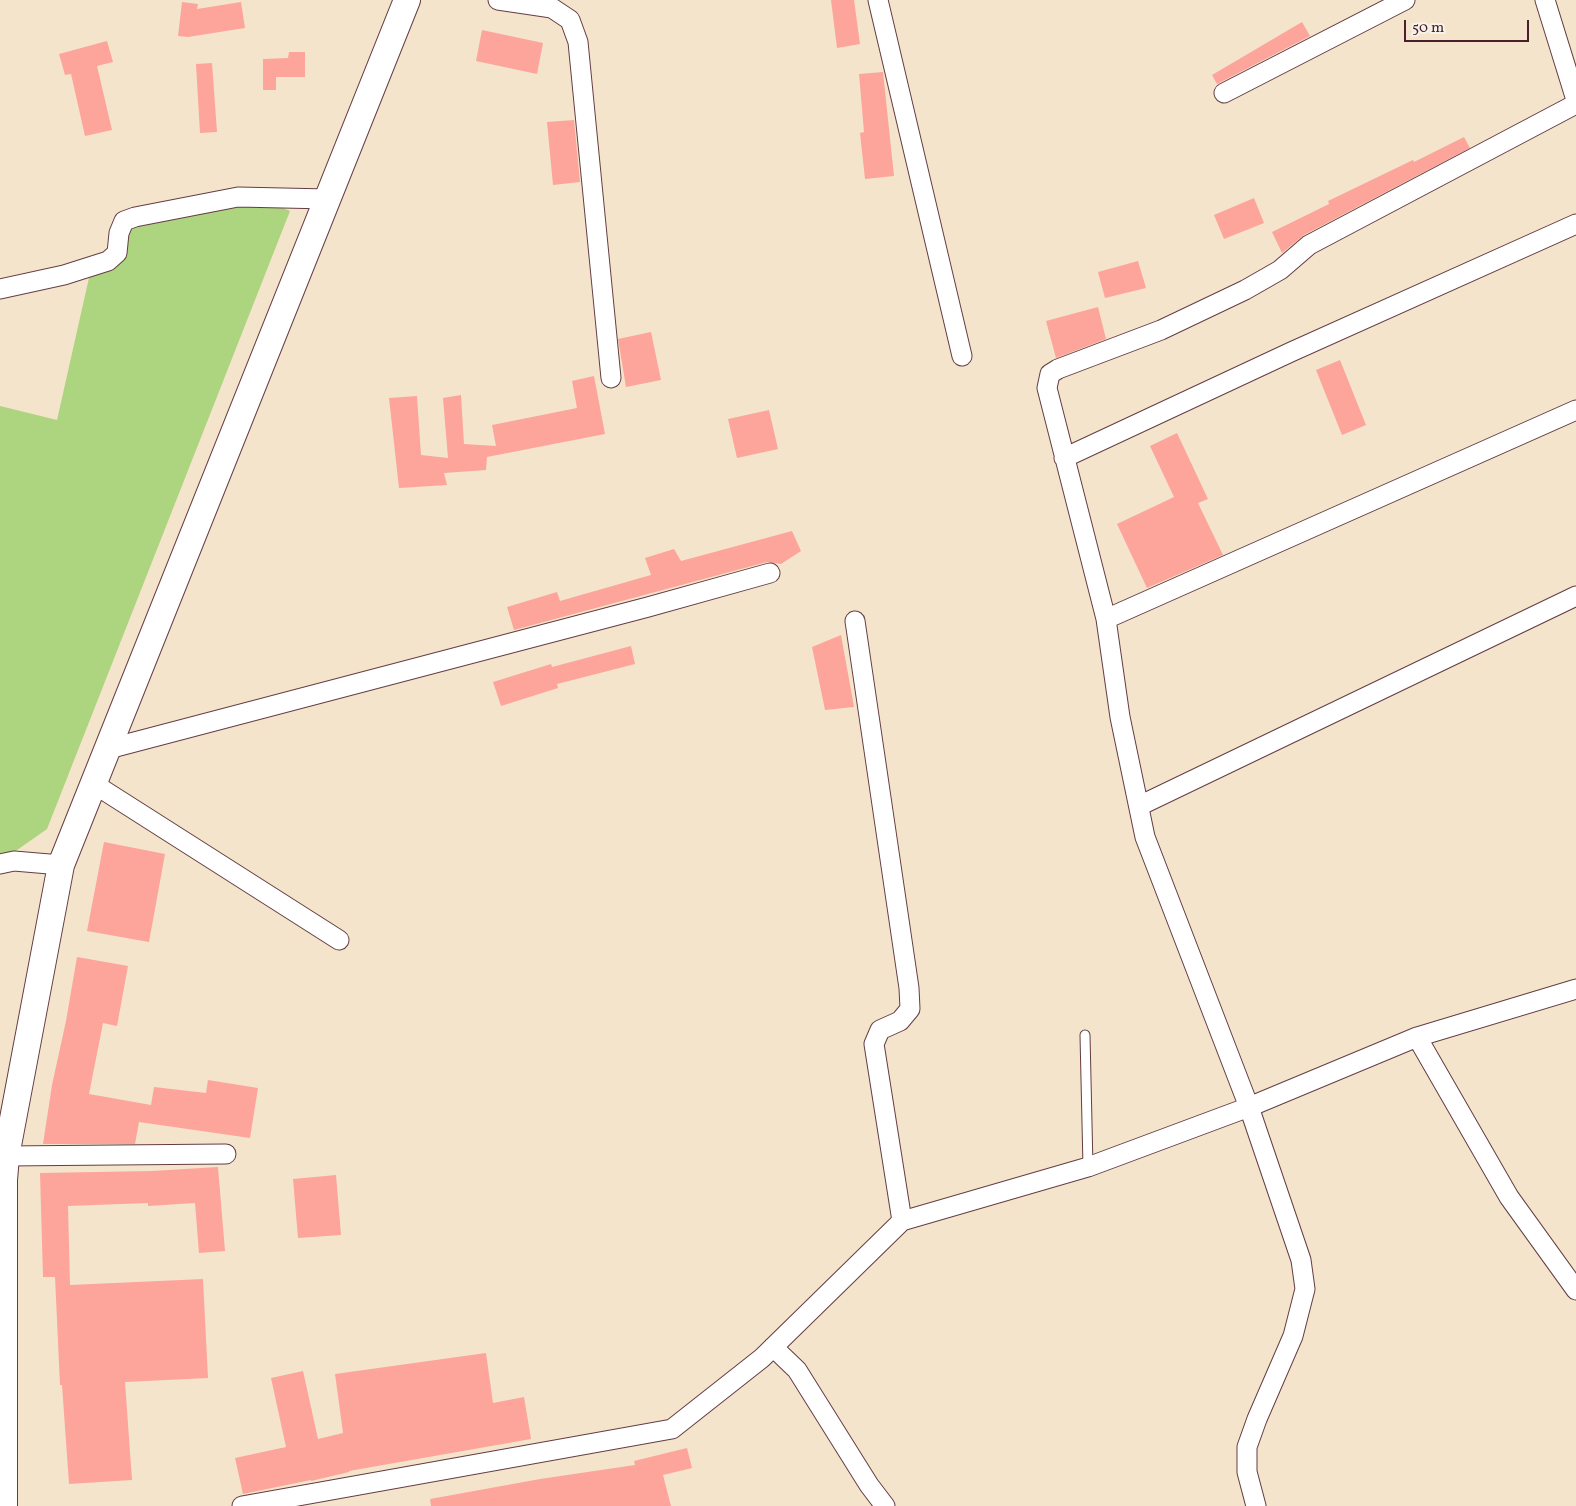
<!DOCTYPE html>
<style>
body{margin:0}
#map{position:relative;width:1576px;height:1506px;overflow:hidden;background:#f4e4cc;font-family:Vollkorn,serif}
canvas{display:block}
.scale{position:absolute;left:1404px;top:20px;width:125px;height:22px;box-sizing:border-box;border:2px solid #4a1f2b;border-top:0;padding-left:6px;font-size:15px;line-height:18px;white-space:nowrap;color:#4a1f2b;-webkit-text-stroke:4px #f7f3e8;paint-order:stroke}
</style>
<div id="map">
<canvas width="1576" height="1506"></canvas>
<div class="scale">50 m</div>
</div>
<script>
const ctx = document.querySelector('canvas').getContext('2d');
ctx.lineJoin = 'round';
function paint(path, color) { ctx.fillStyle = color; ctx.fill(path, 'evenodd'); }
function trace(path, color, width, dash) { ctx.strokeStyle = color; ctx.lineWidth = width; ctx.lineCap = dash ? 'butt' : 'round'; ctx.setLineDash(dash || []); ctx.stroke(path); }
paint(new Path2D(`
 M264,200L290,211L47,829L0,862V406L57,420L91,269L126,226Z`), '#add47e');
paint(new Path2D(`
 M831,0H854L860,44L837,48Z
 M182,2L198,4L197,9L241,2L245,28L188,37L178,36Z
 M1302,22L1310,36L1217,84L1212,75Z
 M482,30L543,43L537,74L476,61Z
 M107,41L113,62L97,66L112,130L85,136L71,74L65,75L59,54Z
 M289,52H305V77H276V90H263V59L288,58Z
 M212,63L217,132L200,133L196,64Z
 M883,72L894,176L865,179L860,133L864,132L859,74Z
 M574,120L580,182L553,185L547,122Z
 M1464,137L1470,148L1304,235L1282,253L1272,232L1329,204L1328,201L1413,160L1414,162Z
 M1254,198L1264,223L1224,239L1214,215Z
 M1138,261L1146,288L1105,298L1098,272Z
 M1098,307L1106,339L1056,358L1046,321Z
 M651,332L661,380L626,387L618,339Z
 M1340,360L1366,425L1342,435L1316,370Z
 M594,376L605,434L487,457L486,470L444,473L447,485L399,488L389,398L417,396L421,455L448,458L443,398L461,395L464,444L496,446L492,425L577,408L572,381Z
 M769,410L778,449L737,458L728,419Z
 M1177,433L1208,499L1198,503L1223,555L1147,588L1117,524L1174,497L1150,446Z
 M792,531L801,551L781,564L767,562L514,630L507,607L557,592L560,601L651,575L645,558L674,549L681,561Z
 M841,635L854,707L825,710L812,647Z
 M631,646L635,664L557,684L558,688L501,706L493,682L551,664L552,667Z
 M104,842L165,854L149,942L87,931Z
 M77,957L128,966L117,1026L103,1023L89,1094L151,1105L154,1087L206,1093L208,1080L258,1088L250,1138L139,1122L135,1144H43L52,1085L66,1021Z
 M218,1167L225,1251L199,1253L195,1203L148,1206V1203L68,1206L70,1285L203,1279L208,1378L125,1382L132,1480L69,1484L62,1385H60L55,1277H43L40,1173L152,1171Z
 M336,1175L341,1235L298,1238L293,1179Z
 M486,1353L493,1403L524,1397L531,1439L349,1471V1472L311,1481V1480L243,1494L235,1458L286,1447L271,1378L303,1371L318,1439L343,1433L335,1374Z
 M687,1448L692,1468L663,1475L671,1506H431L430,1499L540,1479L635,1465L634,1461Z`), '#fda59b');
const lane = new Path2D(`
 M1085,1035L1088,1167`);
const street = new Path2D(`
 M498,0L552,8L570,20L578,42L611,378
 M878,0L962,356
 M1545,0L1576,100
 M1224,93L1405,0
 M0,289L64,275L108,261L117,253L119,233L124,221L135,217L238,197L328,199
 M1064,458L1291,352L1576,224
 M1106,619L1576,410
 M855,621L909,988L910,1009L900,1021L880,1030L874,1044L902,1221
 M108,749L648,607L770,573
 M94,784L339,940
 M1139,806L1576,596
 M0,864L14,861L61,865
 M1417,1037L1509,1197L1576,1290
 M6,1156L226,1154
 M773,1347L797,1370L869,1485L885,1506
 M242,1506L672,1429L762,1358L902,1221L1088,1167L1249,1107L1417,1037L1576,989
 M1256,1506L1247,1472V1447L1257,1419L1293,1336L1305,1289L1301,1260L1249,1107L1145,837L1120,717L1106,619L1047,388L1050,374L1058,369L1161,330L1245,290L1280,270L1309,245L1576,104`);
const secondary = new Path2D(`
 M4,1506V1180L6,1156L61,865L407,0`);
trace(lane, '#643d43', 11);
trace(street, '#643d43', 21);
trace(secondary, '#643d43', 28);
trace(lane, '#fff', 9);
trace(street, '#fff', 19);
trace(secondary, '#fff', 26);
</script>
